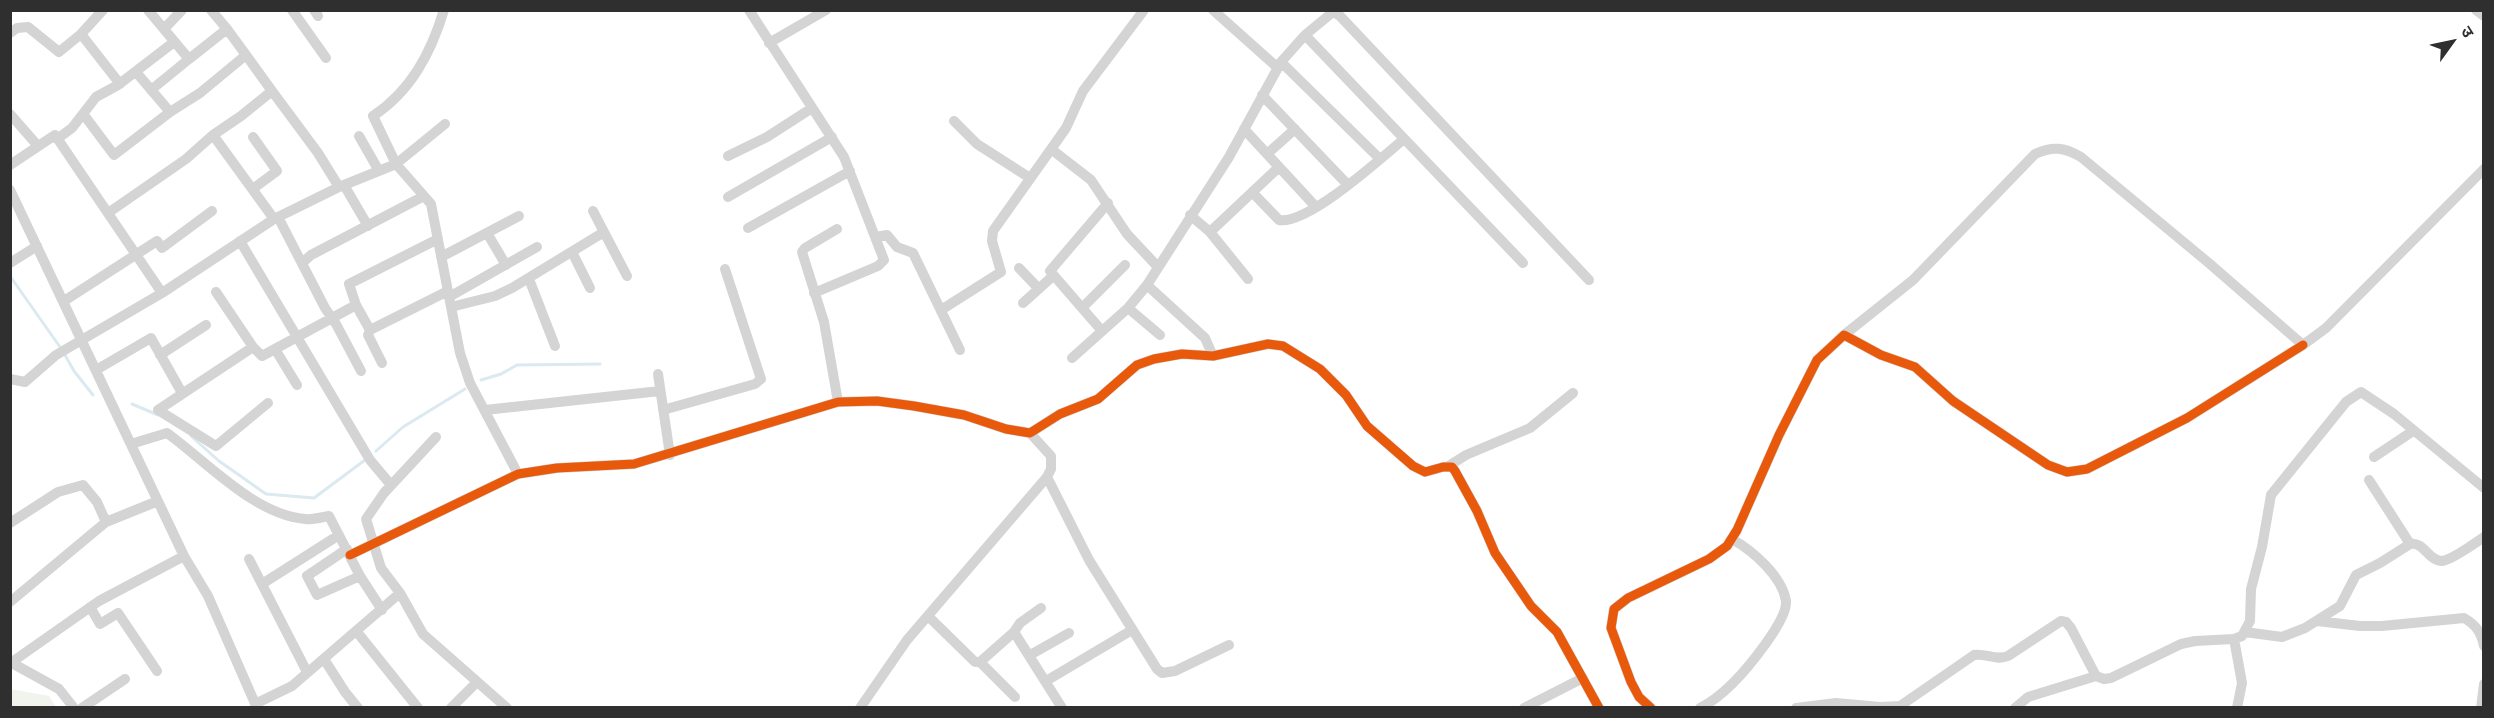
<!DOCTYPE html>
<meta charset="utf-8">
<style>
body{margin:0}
#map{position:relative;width:2494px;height:718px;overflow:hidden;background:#fff;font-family:Karla,"Noto Sans Devanagari",sans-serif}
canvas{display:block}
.frame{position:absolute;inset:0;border:12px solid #2f2f2f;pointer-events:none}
.north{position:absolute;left:2422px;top:12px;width:60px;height:60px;-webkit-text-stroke:4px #fff;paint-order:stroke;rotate:57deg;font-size:16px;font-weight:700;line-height:24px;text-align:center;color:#2f2f2f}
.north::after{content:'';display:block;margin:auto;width:21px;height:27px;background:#2f2f2f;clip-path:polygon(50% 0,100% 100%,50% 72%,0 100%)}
</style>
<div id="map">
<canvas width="2494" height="718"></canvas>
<div class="frame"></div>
<div class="north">उ</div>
</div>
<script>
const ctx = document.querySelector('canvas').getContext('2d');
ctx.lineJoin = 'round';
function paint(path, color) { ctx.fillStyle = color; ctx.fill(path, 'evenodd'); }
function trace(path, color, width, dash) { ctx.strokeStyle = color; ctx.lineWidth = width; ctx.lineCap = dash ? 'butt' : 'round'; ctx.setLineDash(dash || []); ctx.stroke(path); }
paint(new Path2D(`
 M10,689L49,696L56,707H11Z`), '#f1f4ed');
trace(new Path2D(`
 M10,276L60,347
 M65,355L74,371L93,395
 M481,380L501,374L517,365L600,364
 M132,404L158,415
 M191,436L219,461L266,494L314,498L365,460
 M376,451L403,427L465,389`), '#dbe9f0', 3);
trace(new Path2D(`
 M148,10L189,59L151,90
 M292,10L326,58
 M314,10L318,16
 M749,10L844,157L884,260L878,266L814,293
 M1213,10L1278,68
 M2476,10L2484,16
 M164,29L182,10
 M10,33L17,28L28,27L59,52L81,34L103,10
 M81,34L120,84
 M1305,35L1523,263
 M769,43L826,10
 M246,55L272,91
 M189,59L227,29L211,10
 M1281,62L1380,159
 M1262,95L1348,185
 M170,112L200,93L246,55L227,29
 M10,114L38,146
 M84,115L114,155L170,112L136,72
 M954,121L977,144L1030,178
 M445,124L396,164L431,204L460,353L470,383L518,474
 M1244,129L1316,207
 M213,135L241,116L272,91L318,153L339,187
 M359,136L379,171
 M253,137L277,171L254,188
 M57,139L72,128L96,97L118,85L174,42
 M1051,149L1091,180L1127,234L1157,266
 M1267,154L1295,129
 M728,156L767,137L812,108
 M10,165L55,135L162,293
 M344,185L368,226
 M10,190L184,556L208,596L257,708
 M1252,192L1279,220C1308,225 1381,158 1404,139
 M728,197L832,137
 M593,211L627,276
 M108,213L186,159L213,135L274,219
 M1190,215L1210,232L1248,279
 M278,217L325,308L336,324L361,371
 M748,228L850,171
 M837,229L805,248L802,252L824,322L838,402
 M1210,232L1279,167
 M487,233L506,265
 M876,237L887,235L897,247L913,253L960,350
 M240,241L370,460L391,485
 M572,252L590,288
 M441,257L519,216
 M10,263L37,246
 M302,263L311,255L424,196
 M1019,268L1039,289
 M529,279L555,346
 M216,292L253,347L262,356L356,305L349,284L438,239
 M449,297L537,247
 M64,301L157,241L162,248L212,211
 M1023,303L1053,276
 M356,305L370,330L368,335L382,363
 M451,307L495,296L512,288L604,232
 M1082,308L1125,265
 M1128,308L1160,335
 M941,310L1001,272L992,241L993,231L1066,128L1083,91L1144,10
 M370,330L448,291
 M1102,331L1050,271L1108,203
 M1844,335L1913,280L2035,154C2052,146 2064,147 2081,157L2210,264L2303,345L2326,328L2484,169
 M253,347L158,410L216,446L268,403
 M275,349L297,385
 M160,355L206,325
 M1213,356L1205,338L1147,285L1229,157L1281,62L1305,35L1333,12L1340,16L1589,280
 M1072,358L1128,308L1147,285
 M96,370L151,338L182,393
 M658,374L670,455
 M10,379L25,382L56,355L162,293L274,219L339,187L396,164L373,116C411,91 431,53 444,10
 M485,410L660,391
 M663,410L755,384L761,379L725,269
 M436,437L384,493L366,519L381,568L400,593L423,634L507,708
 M131,444L167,433C207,462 255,515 305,519C313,520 322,517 329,516L360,576L382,610
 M2374,457L2413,431
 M1447,467L1466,455L1530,428L1573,393
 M1047,477L1089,560L1157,669L1162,673L1175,671L1229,645
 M2369,480L2410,544C2424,541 2428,561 2442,561C2452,560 2475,543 2484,537
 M106,522L158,501
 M10,523L58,492L83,485L97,502L106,522L10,602
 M347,549L307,576L317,595L360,576
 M350,555L518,474L557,468L634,464L838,402L877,401L914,406L964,415L1006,429L1030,433L1060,414L1098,399L1137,365L1154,359L1182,354L1213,356L1268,344L1283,346L1320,369L1346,395L1367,426L1413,466L1425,472L1443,467H1452L1455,471L1477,511L1495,553L1531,606L1557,632L1599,708
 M249,559L307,672
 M262,584L339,535
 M90,607L100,624L118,613L157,671
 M928,616L975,662H980L1014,632L1062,708
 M2317,621L2360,626H2382L2464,618C2476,625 2481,632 2484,646
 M357,632L418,708
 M1014,632L1020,623L1041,608
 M2245,632L2282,637L2305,628L2340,606L2356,575L2380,563L2410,544
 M2234,639L2242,683L2237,708
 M1030,655L1069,633
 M324,659L345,692L358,708
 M10,660L12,662L99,601L184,556
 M10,662L59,689L74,708
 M980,662L1015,697
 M1046,681L1132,630
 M255,704L292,686L400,593
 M82,708L125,679
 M451,708L477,682
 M860,708L907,640L1047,477L1051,469V456L1030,433
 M1524,708L1583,678
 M1651,708L1639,697L1631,682L1611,628L1614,609L1628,598L1709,559L1727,546L1737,530L1779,435L1817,360L1844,335L1881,355L1915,367L1953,401L2048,465L2067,472L2087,469L2187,418L2303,345
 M1700,708C1712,702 1724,692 1733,683C1747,669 1788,620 1786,601C1782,576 1753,551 1732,539
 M1796,708L1836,703L1880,707L1900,706L1974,655C1986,653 1996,661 2008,656L2061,621L2066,622L2071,628L2096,676L2104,679L2111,678L2181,644L2195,641L2234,639L2242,636L2250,621L2251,589L2262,547L2271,495L2346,402L2361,392L2394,414L2484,488
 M2015,708L2028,697L2096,676
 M2481,708L2484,684`), '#d4d4d4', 10);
trace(new Path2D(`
 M350,555L518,474L557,468L634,464L838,402L877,401L914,406L964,415L1006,429L1030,433L1060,414L1098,399L1137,365L1154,359L1182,354L1213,356L1268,344L1283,346L1320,369L1346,395L1367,426L1413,466L1425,472L1443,467H1452L1455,471L1477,511L1495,553L1531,606L1557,632L1599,708
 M1651,708L1639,697L1631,682L1611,628L1614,609L1628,598L1709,559L1727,546L1737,530L1779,435L1817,360L1844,335L1881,355L1915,367L1953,401L2048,465L2067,472L2087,469L2187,418L2303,345`), '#e8590c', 9);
</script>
